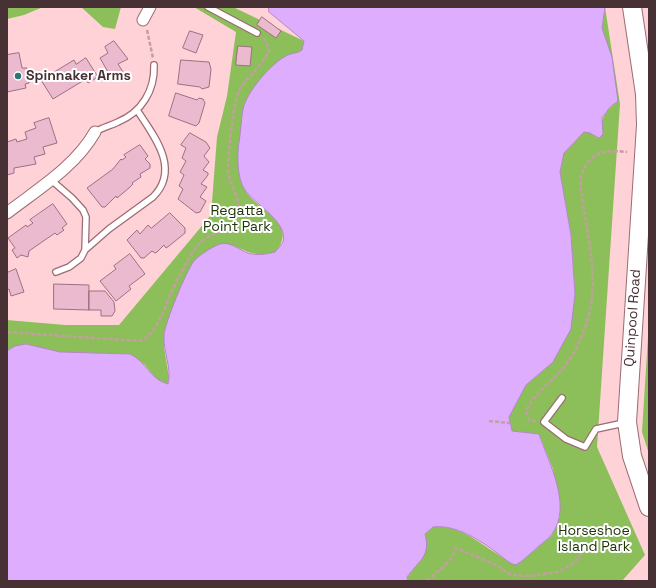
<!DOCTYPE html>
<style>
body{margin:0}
#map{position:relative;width:656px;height:588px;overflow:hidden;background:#ffd2d7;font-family:"Space Grotesk",sans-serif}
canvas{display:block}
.frame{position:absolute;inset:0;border:8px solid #473134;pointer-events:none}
</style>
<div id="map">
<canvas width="656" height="588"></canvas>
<div class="frame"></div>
</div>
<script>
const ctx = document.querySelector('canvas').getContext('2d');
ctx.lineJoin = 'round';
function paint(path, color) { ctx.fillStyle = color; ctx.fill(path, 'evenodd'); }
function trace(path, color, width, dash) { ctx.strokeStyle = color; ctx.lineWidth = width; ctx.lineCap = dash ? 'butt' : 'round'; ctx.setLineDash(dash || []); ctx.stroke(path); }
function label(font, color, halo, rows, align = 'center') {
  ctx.font = font + ' "Space Grotesk",sans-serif'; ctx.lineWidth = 4; ctx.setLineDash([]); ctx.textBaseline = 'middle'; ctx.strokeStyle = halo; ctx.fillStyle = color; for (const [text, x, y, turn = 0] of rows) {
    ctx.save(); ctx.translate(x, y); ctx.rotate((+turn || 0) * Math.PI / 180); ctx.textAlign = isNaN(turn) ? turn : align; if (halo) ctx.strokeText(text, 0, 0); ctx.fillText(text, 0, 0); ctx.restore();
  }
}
paint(new Path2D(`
 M7,7H43L24,15L7,19Z
 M81,7H121L115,29L103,27Z
 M194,7H233L304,41L302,50C249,87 239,89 243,157C243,164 242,185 245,190C258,212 299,221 276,252C256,257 250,253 232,245L180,290L164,334V347L169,377L168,384L158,381L144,364L130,354L60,352L26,344L15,346L7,351V320L65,325H119L211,215L217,137L227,96L236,32Z
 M605,7L620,104L597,447L645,555L622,581H408L407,578C417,563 430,553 425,534L433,527C467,523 490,556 518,564L552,535L560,516L553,469L539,434L512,431L509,417L526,385L553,362L575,294L571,235L560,172L564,153L584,132L590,133L598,138C601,122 603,112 617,102L611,56L602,28Z
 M649,321V454L642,432Z`), '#8cbf59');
const water = new Path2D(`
 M269,7H605L602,28L612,57L618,101L610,107L602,118L603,134L599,138L590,133L584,132L564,153L560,172L571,235L575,294L571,329L553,362L526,385L509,417L512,431L539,434C548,462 573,505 552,534C549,539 543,542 539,546C533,551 521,563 515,565C507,562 503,557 497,553C480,540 455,524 433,527L425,534C431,557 419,560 407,577L408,581H7V351L15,346L26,344L60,352L130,354C147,362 149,379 168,384C172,367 163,352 164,335C165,323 186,271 194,261C199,255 212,247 220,244C230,241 239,250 248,253C257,256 267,254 275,252C278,249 281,245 283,242C289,223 255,204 245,190C237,179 237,155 239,142C241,131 241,120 243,109C247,92 269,66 284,57C292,52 297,54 302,50L304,41L269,12Z`);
paint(water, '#deadfe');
trace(water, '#b188c1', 1);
const building = new Path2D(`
 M262,17L281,31L276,38L257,25Z
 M190,31L203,35L196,53L183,48Z
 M114,41L128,59L118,64L123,72L112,79L100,58L108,53L105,47Z
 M238,46L252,47L250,66L236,65Z
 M19,53L22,68H27L29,83L25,84L26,88L7,92V55Z
 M86,58L98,77L88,83L86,79L53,99L41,80L74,60L76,64Z
 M181,60L209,62L211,69L209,87L202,89L200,87L178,84Z
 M176,93L197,100L199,98L203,99L205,103L199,123L196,126L169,116Z
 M49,118L57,143L43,147L45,154L34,157L36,164L14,168V173L7,175V142L16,139L17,142L27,139L25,132L36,128L34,123Z
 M190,133L206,142L210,148L204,156L209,162L203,170L208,173V175L201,184L207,187L200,197L206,201L200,212L196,213L178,199L183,189L179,186L184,175L180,172L186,161L182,158L186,148L181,145Z
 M140,145L148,156L145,159L150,164V168L140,174L141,177L132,183L133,184L129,188L117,198L116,196L105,207H102L87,188L113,169L121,159L122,160L126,157L124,155Z
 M53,204L67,224L62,228L64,230L57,235L55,233L29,251L28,257L21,255L17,258L12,250L15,248L8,238L26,225L27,227L33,223L30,220Z
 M170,213L185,228V233L169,246L166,248L164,245L157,252L155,253L152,251L144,258H141L127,240L137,230L140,234L148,225L151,228Z
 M130,254L145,274L129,286L131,289L116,301L100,281L116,269L114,266Z
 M16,269L24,292L11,296L9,289L7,290V273Z
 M54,284L89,285V310L54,309Z
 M89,291H105L114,302L115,311L112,316H101V310H89Z`);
paint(building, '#ebbace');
trace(building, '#9c7083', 1);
const lane = new Path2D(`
 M208,7L257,33
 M95,132C103,127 110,126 118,122C142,112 155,90 154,65
 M50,179L72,198L83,210L86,217L85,250L81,258L69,267L56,272
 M85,250L109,229L153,197C181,169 154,136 137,110
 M562,398L544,422L566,439L585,447L596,429L624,423`);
const street = new Path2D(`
 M143,20L150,7
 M7,213C38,189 75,167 95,132`);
const primary = new Path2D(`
 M632,7L645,94L646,125L627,422L632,456L649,507`);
trace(lane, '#9c6c72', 8);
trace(street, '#9c6c72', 13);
trace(primary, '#9c6c72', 20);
trace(new Path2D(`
 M147,30L153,58
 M7,332L139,341C144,339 148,337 152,332C162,319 167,301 174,286C179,276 185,266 190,256C194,250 199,242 206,238C218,231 235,230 238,214C242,199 229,186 228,170C228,154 233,99 241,87C251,74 261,66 269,51L264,38
 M489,421L510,423
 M536,421L529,420L526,411C538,387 559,378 571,357C609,294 587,247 580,180C587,153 601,149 627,152
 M427,581C438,571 451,563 456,548L496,565L511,575L530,576L558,572L575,562L584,550`), '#c49ea3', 2.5, [4, 2]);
trace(lane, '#fff', 5.5);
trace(street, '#fff', 11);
trace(primary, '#fff', 18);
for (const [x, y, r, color] of [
 [18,76,4,"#2d7773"]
]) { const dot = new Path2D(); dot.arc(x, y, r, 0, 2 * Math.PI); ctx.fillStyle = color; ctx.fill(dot); trace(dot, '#fff', 1.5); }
label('bold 14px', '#473134', '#fff', [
 ["Spinnaker Arms",26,76]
], 'left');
label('14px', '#203507', '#fff', [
 ["Regatta",237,211],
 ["Point Park",237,227],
 ["Horseshoe",594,531],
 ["Island Park",594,547]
]);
label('14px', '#473134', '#fff', [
 ["Quinpool Road",633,318,-86]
]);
</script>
